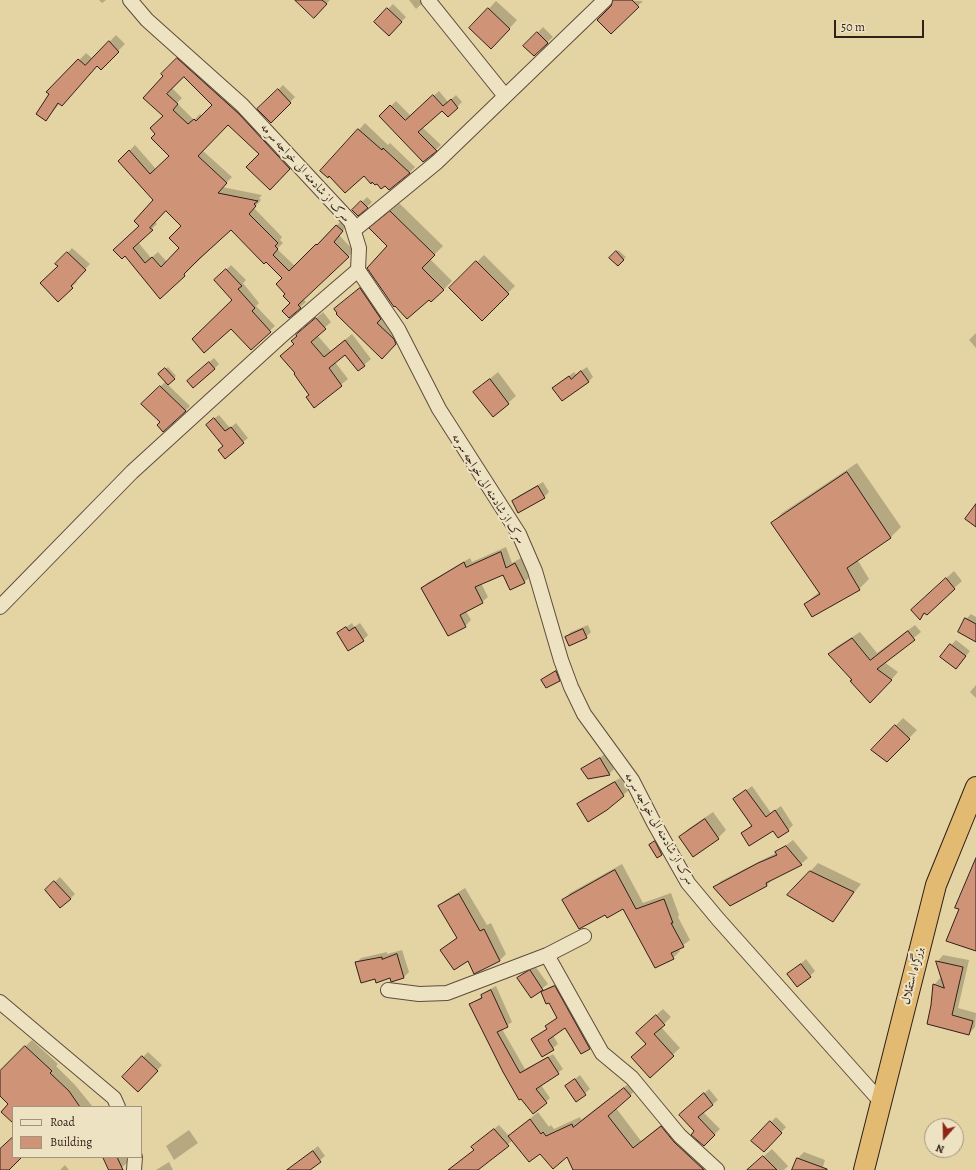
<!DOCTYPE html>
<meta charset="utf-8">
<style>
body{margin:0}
#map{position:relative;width:976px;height:1170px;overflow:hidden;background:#e4d4a3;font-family:Alegreya,serif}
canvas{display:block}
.legend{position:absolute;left:12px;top:1106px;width:130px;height:52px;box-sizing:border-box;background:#ede3c3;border:1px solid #a2957f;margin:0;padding:5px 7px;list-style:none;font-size:12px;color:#321f19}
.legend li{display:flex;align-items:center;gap:8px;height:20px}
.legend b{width:20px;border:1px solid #a2957f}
.north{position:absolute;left:924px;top:1118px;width:40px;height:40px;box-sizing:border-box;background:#ede3c3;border:1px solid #a2957f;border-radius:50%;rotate:200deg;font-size:11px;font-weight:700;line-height:16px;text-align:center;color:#321f19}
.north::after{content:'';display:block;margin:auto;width:14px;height:18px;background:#8f2418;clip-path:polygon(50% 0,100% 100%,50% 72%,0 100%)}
.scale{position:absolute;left:834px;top:20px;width:90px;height:18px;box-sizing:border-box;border:2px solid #321f19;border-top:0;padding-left:5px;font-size:12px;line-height:14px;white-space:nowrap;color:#321f19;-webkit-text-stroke:3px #ede3c3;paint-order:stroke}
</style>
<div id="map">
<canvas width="976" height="1170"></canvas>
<ul class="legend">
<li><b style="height:5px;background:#ede3c3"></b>Road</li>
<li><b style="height:11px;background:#cf9478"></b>Building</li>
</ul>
<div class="north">N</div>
<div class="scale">50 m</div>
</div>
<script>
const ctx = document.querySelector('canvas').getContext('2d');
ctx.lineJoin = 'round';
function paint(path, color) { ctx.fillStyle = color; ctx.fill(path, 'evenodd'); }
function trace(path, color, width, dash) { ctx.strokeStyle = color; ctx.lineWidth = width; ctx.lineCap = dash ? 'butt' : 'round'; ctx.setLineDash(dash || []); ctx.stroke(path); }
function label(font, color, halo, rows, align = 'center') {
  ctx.font = font + ' Alegreya,Amiri,serif'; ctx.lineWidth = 4; ctx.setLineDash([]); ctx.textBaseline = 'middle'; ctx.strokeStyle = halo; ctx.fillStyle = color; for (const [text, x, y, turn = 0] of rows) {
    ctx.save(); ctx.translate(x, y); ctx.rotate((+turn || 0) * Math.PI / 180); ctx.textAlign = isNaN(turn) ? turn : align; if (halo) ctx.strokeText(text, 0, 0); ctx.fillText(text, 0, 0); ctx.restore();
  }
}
paint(new Path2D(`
 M99,0H106L102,3Z
 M296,0H330L314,17Z
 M409,0H425V1L416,9Z
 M614,0L643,1L611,32L612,6Z
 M496,1L517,20L499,40L471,28Z
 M393,4L406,17L389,34L375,22Z
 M543,27L553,37L534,55L525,46Z
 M116,35L125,44L101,68L98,64L60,103L46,120L50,94L48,92L86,53L93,59Z
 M183,53L295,163L270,189L260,154L228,124L202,150L232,177L222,187L262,195L259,198L261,200L254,208L282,237L280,240L283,243L277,249L295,266L342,220L348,225L339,235L354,251L303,299L306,302L289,317L291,303L286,294L283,278L231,229L160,298L125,255L155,200L119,161L135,145L156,169L171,156L157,134L164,116V76L162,74ZM184,76L213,104L202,116L200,114L194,120L177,103L182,98L172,88ZM166,210L182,226L181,248L167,262L158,252L151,258L138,242L157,224L155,222Z
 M283,85L295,97L271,122L259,109Z
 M439,91L448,102L456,95L462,102L448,116L442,109L422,127L441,145L423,161L381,116L396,101L411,116Z
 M365,123L388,145L390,143L415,167L409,173L385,184L377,182L364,174L329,175L322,171Z
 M367,197L372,202L367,207L354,210Z
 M399,203L443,246L430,259L452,281L443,290L388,246L379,220Z
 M72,248L90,264L75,280L77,282L58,300L59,266L57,264Z
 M618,250L626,257L618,265L611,258Z
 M484,255L515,286L482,319L451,288Z
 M231,265L246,280L243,283L259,303L256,306L275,326L251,348L231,328L234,300L216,280Z
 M367,282L402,337L382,357L342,303Z
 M323,312L331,322L317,335L331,351L352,334L371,359L358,370L345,354L335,362L348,379L314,406L310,395L297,372L295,344L297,335Z
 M976,333V348L969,340Z
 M214,358L219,364L214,369L193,376Z
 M168,367L176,376L167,384L190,406L185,411L161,422L143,404L166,381L160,374Z
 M587,367L593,377L588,382L554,388L574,372L576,374Z
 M498,372L516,396L493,416L474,392Z
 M219,415L230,428L236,423L248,438L225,457L224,446L212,420Z
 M857,463L901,527L891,537L857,559L869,579L859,589L805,604L819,592L773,523L782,513Z
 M543,482L549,492L544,497L513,501L518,496Z
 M506,547L512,563L521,558L530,577L524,582L504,573L481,583L488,597L482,602L466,611L471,620L465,626L448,635L422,589L427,583L470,558L472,562Z
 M954,571L962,581L920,618V602Z
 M971,614L976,617V641L966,619Z
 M352,623L354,627L360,623L368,635L363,640L338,633Z
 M588,625L591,632L586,637H566L571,632Z
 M915,625L921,632L884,662L898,672L878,695L853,680L829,654L836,647L860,632L877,653Z
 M956,640L970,651L960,663L941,656Z
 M561,667L564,675L559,680H542Z
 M976,685V698L970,692Z
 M903,718L917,730L887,761L873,749Z
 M605,754L614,769L609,774L583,769Z
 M620,778L629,790L606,810L578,804L583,799Z
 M752,786L771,813L781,806L793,825L788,830L773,829L742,833L753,824L740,795Z
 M713,812L726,830L718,838L681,837L688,829Z
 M660,837L667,849L657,857L650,845Z
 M793,840L808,858L801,864L773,879L767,885L730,905L715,887L721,881L776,853Z
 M818,863L861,884L832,920L789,895Z
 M622,864L643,903L671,893L679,915L678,917L690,940L678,949L680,951L673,958L624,908L606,914L564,900L570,893Z
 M60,877L75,894L70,899L46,890Z
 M465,888L487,925L491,923L506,954L499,961L468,959L441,950L458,937L439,906L446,900Z
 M402,950L409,972L404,977L392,980L391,977L375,978L356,963L361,958L387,952V954Z
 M943,955L969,960L958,1008L976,1013L975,1027L969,1034L932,1005L934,985L940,978L942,979L937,962Z
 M806,959L815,971L810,976L789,974Z
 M535,966L548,984L531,997L518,978Z
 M560,982L594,1043L589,1048L566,1027L553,1035L558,1044L543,1056L533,1039L548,1028L546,1026L558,1017L542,992L547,988Z
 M496,986L512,1022L502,1029L525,1069L553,1054L563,1069L541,1085L550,1098L546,1102L519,1099L495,1056L471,1004L483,996L487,991Z
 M663,1009L671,1017L661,1027L680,1048L650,1076L644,1026Z
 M32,1040L58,1064L56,1066L75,1085L93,1107H13V1122L10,1104L0,1094V1071Z
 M148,1052L162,1065L143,1086L124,1077Z
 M580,1075L590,1089L576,1101L566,1086Z
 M632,1081L638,1088L616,1108L641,1141L669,1119L709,1170H578L567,1156L540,1152L513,1140L478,1170H452L475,1150L477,1142L499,1125L509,1136L538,1112L549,1127L551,1125L554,1129L580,1117L581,1120Z
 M709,1089L718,1100L703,1112L720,1129L704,1145L686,1110Z
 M776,1117L786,1127L764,1151L753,1141Z
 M189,1130L198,1143L174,1160L166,1146Z
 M318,1146L325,1156L308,1170H299L295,1165Z
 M772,1149L788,1166L784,1170H748Z
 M804,1152L825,1160L822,1170H793L798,1158Z
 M104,1157H126L128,1162L119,1170H110Z
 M169,1162L173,1170H156Z
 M65,1165L69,1170H60Z`), '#0003');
const building = new Path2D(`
 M295,0H322L327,4L314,18Z
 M613,0H632L639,7L611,34L597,20L611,6Z
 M387,8L402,22L389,36L374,22Z
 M488,8L510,29L491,49L469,28Z
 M537,32L548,43L534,56L523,46Z
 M109,41L119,52L101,70L97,66L62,106L58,103L46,121L36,114L49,94L46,92L78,59L85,65Z
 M177,58L239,114L290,169L270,190L246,167L259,154L228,125L198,156L227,183L218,193L258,201L254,204L256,206L249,214L278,243L275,246L278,249L273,255L289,271L316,244L317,245L336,225L343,231L334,242L349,257L298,305L301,308L289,318L282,311L290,303L283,296L285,294L276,284L282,278L266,262L264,264L231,230L199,259L184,274L185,276L160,299L125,256L122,259L113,250L139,226L134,221L153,200L118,161L129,150L150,174L169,156L151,138L155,134L150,128L163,116L143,98L163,76L161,74ZM184,77L212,105L196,121L194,119L188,124L173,110L178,104L167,94ZM166,211L181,226L169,238L179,248L161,267L152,257L145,263L133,248L153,230L150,228Z
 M278,89L291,103L271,123L257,109Z
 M433,95L443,106L451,99L458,108L448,117L442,111L418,132L437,151L423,162L379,116L390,105L405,120Z
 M358,129L382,150L383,148L410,173L389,190L385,186L381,189L377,184L375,185L372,182L371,184L364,176L345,193L329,176L328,178L320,171Z
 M361,201L368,208L358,216L352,210Z
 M390,211L435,255L422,268L444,290L431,302L429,300L407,319L395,306L394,307L367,268L387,246L369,228Z
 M616,251L624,260L618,266L609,258Z
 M67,252L86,270L71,286L73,288L58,302L40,283L58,266L55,264Z
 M476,261L509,294L482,321L449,288Z
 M226,269L242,286L238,289L255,308L252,311L271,332L251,350L231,329L204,353L192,339L232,300L214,280Z
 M360,288L381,319L377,323L394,339L396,344L382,359L336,314L337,313L334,309Z
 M316,318L326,329L311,342L324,357L345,340L365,366L358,371L345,355L329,368L342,386L314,408L306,397L309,395L294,374L295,373L280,356L294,344L291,341L297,336L296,335Z
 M209,362L215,369L193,388L187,381Z
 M165,368L175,379L168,385L158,374Z
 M581,371L589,382L562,401L552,388L569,376L571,379Z
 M490,379L509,404L493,417L473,392Z
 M160,386L186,411L163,432L157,425L160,422L141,404Z
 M214,418L225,431L231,427L244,443L225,459L218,450L223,446L206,425Z
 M847,472L891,538L847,568L860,590L812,617L804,604L820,594L771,523Z
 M538,486L545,498L518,513L512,501Z
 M976,504V527L965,519Z
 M501,552L506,568L515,563L525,583L510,590L503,575L475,587L483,603L460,615L466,627L448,636L421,588L464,562L466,567Z
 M946,578L955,589L927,615L924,613L920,620L911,610Z
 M965,618L976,624V642L958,632Z
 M346,627L349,631L355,627L364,641L348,651L337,633Z
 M583,629L587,638L569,646L565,637Z
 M908,631L915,640L877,669L892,680L870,703L850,681L852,680L828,654L852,638L870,660Z
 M950,644L966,656L956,669L940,657Z
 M556,671L560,681L546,688L541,680Z
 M895,725L910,739L887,762L871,750Z
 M600,758L610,775L588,779L581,769Z
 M615,782L624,796L607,810L588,822L577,804Z
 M746,790L766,817L775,810L789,831L778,838L773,831L749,846L741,833L752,826L733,799Z
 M705,819L719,839L693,857L679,837Z
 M655,841L662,855L657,858L649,845Z
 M786,846L802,865L766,883L767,886L730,906L713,887L758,863L777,855L775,852Z
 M976,858V951L946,941L959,909L955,908Z
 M615,870L636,909L664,899L673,923H671L684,947L671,953L674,959L655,968L623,909L607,918L605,915L579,929L562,900Z
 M810,871L854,892L833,922L787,895Z
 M54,881L71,899L60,908L45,890Z
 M459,894L480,931L484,929L500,961L474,974L468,961L454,970L440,950L457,938L438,906Z
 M397,954L404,978L391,982L390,978L376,983L375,979L361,983L355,962L382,957V959Z
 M936,961L963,967L952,1015L973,1021L969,1035L927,1024L931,1005L933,984L944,988Z
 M801,964L811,977L797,987L787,974Z
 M530,970L543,990L531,998L517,978Z
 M555,986L590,1049L581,1054L565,1028L548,1040L554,1050L542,1057L531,1039L547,1029L545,1026L557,1018L549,1003L546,1004L541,992Z
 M491,990L508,1027L497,1032L520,1073L548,1057L559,1074L536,1089L547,1103L533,1114L521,1099L519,1100L503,1072L469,1004L482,998L481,995Z
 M656,1015L665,1025L654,1034L674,1056L650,1078L631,1057L646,1044L636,1033Z
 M25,1046L52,1071L50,1073L69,1091L80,1107H13V1123L1,1112L8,1104L0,1096V1071Z
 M142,1056L158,1071L138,1092L122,1077Z
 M575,1079L586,1095L576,1102L565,1086Z
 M624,1088L631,1096L608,1116L633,1148L661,1126L674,1142L704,1170H573L567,1157L553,1169L540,1154L529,1162L508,1136L530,1119L541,1134L543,1132L546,1136L572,1124L573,1127Z
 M704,1093L713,1105L698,1117L715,1135L704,1146L691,1135L694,1131L679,1115Z
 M770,1121L782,1133L764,1152L751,1141Z
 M494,1129L509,1146L478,1170H448L474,1150L471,1147Z
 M13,1137V1157H22L9,1170H0V1149Z
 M313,1151L321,1162L310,1170H287Z
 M763,1156L777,1170H747Z
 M103,1157H117L123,1170H109Z
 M797,1158L827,1169V1170H792Z`);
paint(building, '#cf9478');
trace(building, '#321f19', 1);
const minor = new Path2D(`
 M130,0L147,20L242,105L351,222L359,248L358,270L398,329L439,409L519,534L535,571L561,660L571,687L584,714L632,780L654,823L688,883L718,919L882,1103
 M428,0L505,96
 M354,230L437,162L605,0
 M0,607L132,472L279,338L358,270
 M547,955L602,1053L632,1078L680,1136L717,1170
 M388,990L419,994L447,993L547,955L584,936
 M0,1002L114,1098L118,1107
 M134,1170L135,1157`);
const highway = new Path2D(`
 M864,1170L936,885L976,787`);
trace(minor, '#5e4c3c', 16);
trace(highway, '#321f19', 22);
trace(minor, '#ede3c3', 14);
trace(highway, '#e2ba72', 20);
label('12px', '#321f19', '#ede3c3', [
 ["سرک از شادمنه الی خواجه سرمه",305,173,48],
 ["سرک از شادمنه الی خواجه سرمه",488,489,58],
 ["سرک از شادمنه الی خواجه سرمه",659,829,60],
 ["بزرگراه استقلال",913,976,-76]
]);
</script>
